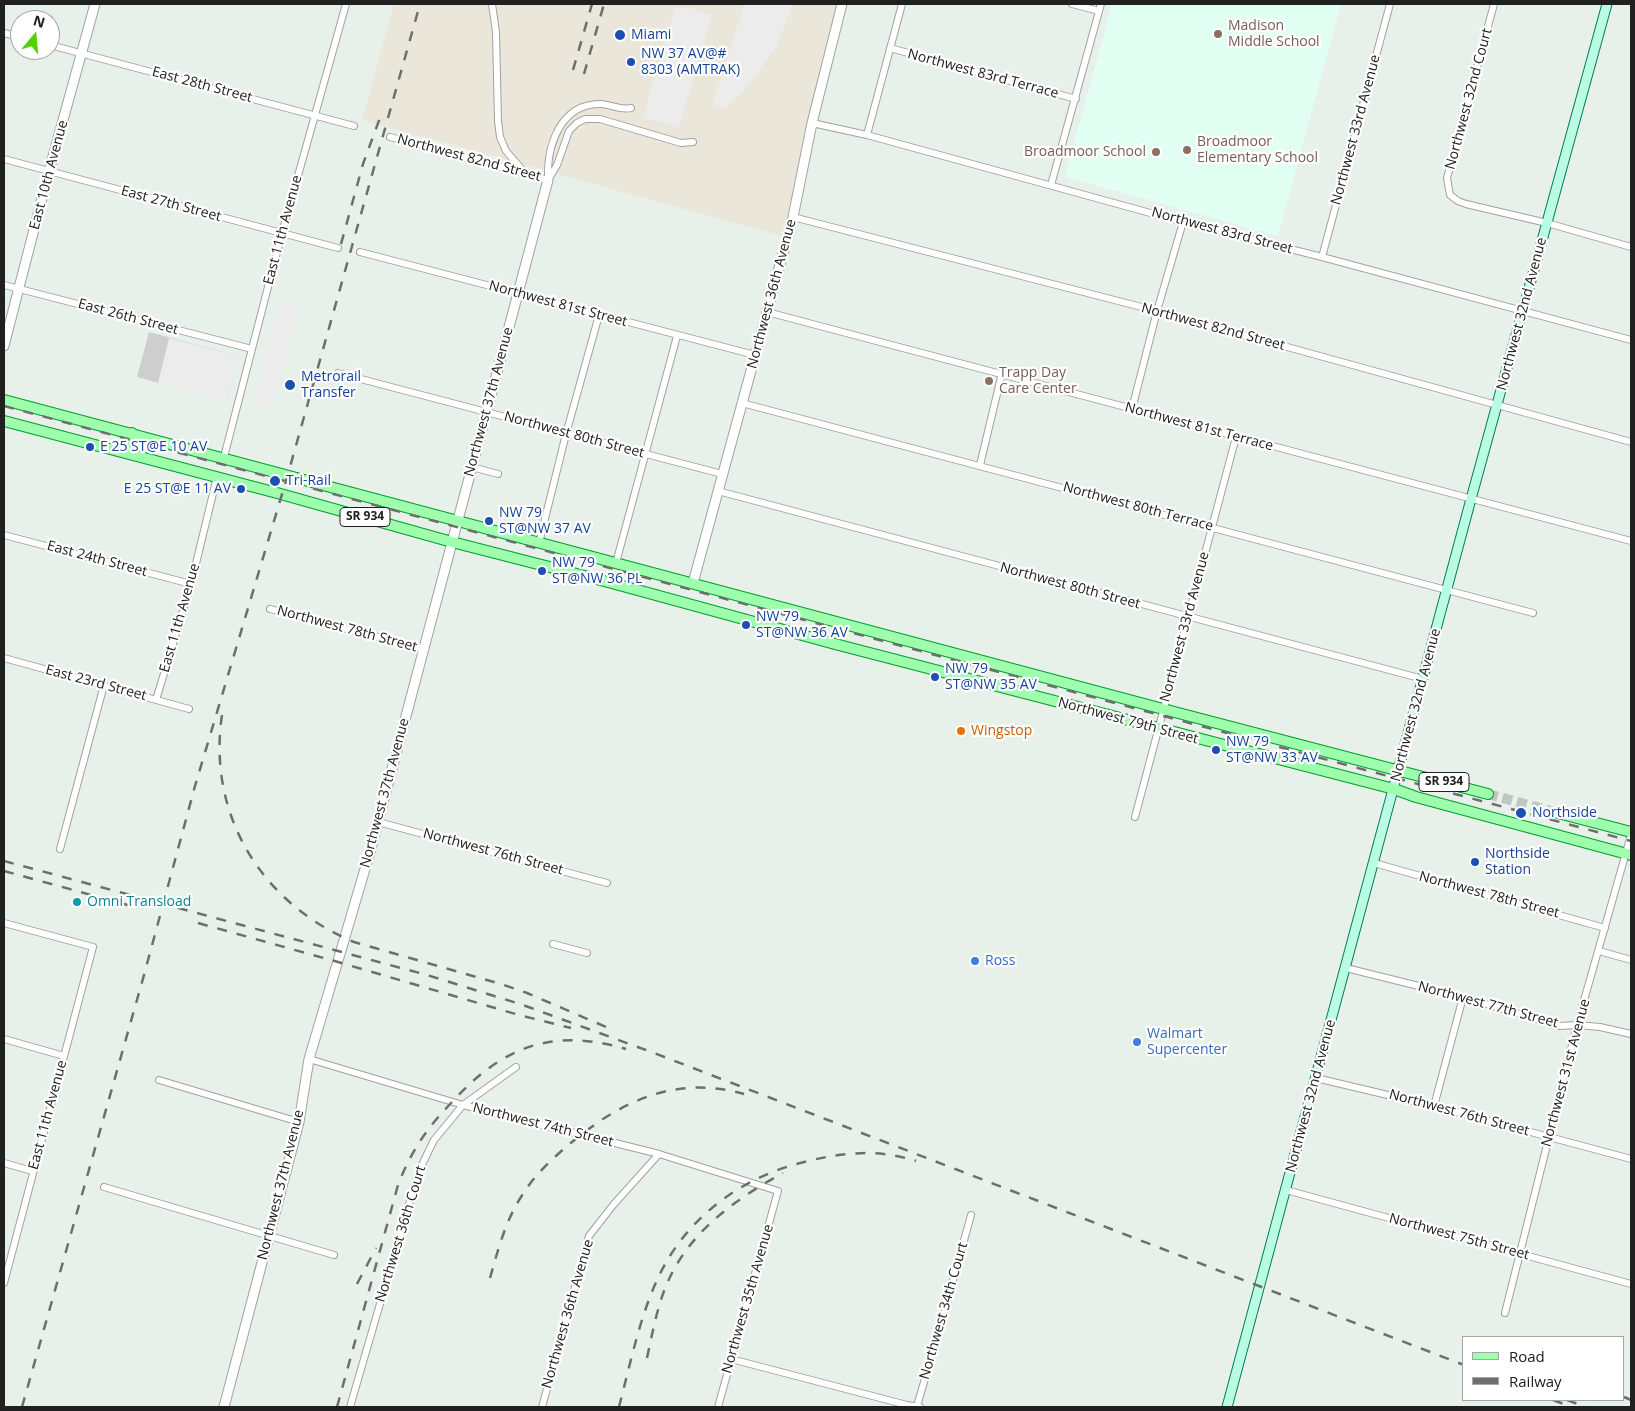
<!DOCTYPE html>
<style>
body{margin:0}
#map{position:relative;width:1635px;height:1411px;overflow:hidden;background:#e7f1e9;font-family:"Open Sans",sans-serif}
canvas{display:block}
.frame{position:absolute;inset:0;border:5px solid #202020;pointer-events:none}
.legend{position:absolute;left:1462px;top:1336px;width:162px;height:65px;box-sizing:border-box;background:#fff;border:1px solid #a6a6a6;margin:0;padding:6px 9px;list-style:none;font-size:15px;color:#202020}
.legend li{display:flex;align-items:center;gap:10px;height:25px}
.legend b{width:25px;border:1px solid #a6a6a6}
.north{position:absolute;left:10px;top:10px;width:50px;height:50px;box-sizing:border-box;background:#fff;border:1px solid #a6a6a6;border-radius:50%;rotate:17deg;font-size:14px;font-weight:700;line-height:20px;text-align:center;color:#202020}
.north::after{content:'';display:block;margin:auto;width:18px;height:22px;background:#55d100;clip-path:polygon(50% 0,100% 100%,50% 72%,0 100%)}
</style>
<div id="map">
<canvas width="1635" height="1411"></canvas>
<div class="frame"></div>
<ul class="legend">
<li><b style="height:6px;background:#9efeae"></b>Road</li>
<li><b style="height:6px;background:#6e6e6e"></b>Railway</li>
</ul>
<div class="north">N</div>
</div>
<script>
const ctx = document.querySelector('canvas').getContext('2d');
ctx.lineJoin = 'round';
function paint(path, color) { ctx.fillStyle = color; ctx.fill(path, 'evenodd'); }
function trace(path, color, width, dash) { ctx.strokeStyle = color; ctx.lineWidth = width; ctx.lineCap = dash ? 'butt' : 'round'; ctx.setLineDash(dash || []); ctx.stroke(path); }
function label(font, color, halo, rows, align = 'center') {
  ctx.font = font + ' "Open Sans",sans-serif'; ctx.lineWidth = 4.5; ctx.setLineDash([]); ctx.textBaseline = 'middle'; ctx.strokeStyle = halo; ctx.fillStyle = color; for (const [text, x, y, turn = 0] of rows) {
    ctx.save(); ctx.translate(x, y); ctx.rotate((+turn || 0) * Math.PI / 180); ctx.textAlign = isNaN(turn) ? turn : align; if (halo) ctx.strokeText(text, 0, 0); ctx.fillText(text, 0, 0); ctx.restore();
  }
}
paint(new Path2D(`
 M394,4H839L782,236L362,120Z`), '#eae6d9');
paint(new Path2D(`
 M1112,4H1341L1278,236L1065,177Z`), '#e2fff3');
paint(new Path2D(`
 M149,332L239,356L227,402L137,377Z`), '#cecece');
paint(new Path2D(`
 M744,4H793L776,47L744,91L725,108L713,104Z
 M675,8H689L712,15L679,128L643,117Z
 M279,304L300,309L273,407L252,403Z
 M169,338L239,356L227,402L158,383Z`), '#ececec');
trace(new Path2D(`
 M1488,794L1558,813`), '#bfc7c1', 10, [10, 5]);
const minor = new Path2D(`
 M492,4L496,32L498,121L500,137L506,151L526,174
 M1072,4L1099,11
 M1494,4L1447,178L1450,195L1458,201L1466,204L1547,223L1631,247
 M4,33L20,37
 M50,45L354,126
 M890,48L1076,99
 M812,123L867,135L1183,222L1322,257L1631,340
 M867,135L902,4
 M390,137L548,180
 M4,159L338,248
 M548,178C547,146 560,104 600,104C611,104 620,111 631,108
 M548,180L557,165L569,131L577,123L585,119H600L681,143L693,142
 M1051,185L1101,4
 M793,217L1157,311L1631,442
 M360,252L755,355
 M1322,257L1390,4
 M4,285L252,349
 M767,312L1631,541
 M338,373L722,474
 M742,403L1533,613
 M1132,409L1157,311L1183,222
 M224,457L282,233L346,4
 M980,465L1002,373
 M472,467L498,474
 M718,491L1423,679
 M4,535L191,584
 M539,543L566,434L599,315
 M616,563L677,336
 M270,609L424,649
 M4,658L189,709
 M156,700L191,584L217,477
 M1135,817L1236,437
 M378,822L607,883
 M60,849L104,685
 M1374,863L1605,928
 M4,923L93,947L4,1283
 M553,944L587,953
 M1599,951L1631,960
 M1346,968L1463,997L1559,1026L1577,1025L1600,1027L1631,1034
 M4,1039L64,1056
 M309,1059L463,1105L659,1154L778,1191L718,1407
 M1316,1078L1434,1106L1631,1159
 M159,1080L299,1122
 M1434,1106L1463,997
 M4,1163L32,1171
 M104,1187L334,1255
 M1286,1190L1631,1284
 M1505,1313L1577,1025L1631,835
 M731,1359L907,1405L920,1407
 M917,1406L939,1331L971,1215
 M350,1407L418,1173L434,1140L463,1105L516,1067
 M542,1407L589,1236L614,1204L659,1154`);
const tertiary = new Path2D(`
 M4,346L49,171L95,4
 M693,583L793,217L812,123L842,4
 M224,1407L299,1122L309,1059L370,852L548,180`);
const secondary = new Path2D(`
 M1227,1407L1471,499L1607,4`);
const primary = new Path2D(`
 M4,400L1163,709L1488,794
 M4,421L277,493L452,542L608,582L835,644L1394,789L1416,797L1631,855
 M127,453L132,433
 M1558,813L1631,832`);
trace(minor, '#a1a1a1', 8);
trace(tertiary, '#a1a1a1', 11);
trace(secondary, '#027d58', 11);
trace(primary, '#009d29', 12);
trace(minor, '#fff', 6);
trace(tertiary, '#fff', 9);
trace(secondary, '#bafbe4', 9);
trace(primary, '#9efeae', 10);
trace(new Path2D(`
 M573,70L592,4
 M584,74L604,4
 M341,244L363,164L381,115
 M4,406L1631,841
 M222,715C207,815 262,904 354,942L501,984L527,993L613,1030
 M4,861L427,975L523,1005L654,1053L1464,1365
 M4,871L135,907
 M198,923L338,962L519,1015L571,1028
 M490,1278C498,1250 505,1222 521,1197C534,1175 553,1158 572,1142C623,1100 677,1075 744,1094
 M357,1284L376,1248
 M647,1358C652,1335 656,1313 664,1291C685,1235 732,1201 783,1173
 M1624,1397L1631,1400
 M1553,1400L1572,1407
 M1567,1400L1586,1407
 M22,1407L144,975L195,786L288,474L420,4
 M337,1407L398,1185C411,1151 427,1128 452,1102C502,1047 552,1027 626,1049
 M619,1407C630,1365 639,1320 657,1280C685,1218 742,1176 808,1161C845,1152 879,1149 916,1161`), '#6e6e6e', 2.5, [10, 10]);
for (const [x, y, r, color] of [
 [1218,34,5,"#8d6e63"],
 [620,35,6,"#1a4fb4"],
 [631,62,5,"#1a4fb4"],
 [1187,150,5,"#8d6e63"],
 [1156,152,5,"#8d6e63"],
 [989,381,5,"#8d6e63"],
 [290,385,6,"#1a4fb4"],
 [90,447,5,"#1a4fb4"],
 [275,481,6,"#1a4fb4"],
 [241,489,5,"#1a4fb4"],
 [489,521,5,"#1a4fb4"],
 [542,571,5,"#1a4fb4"],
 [746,625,5,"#1a4fb4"],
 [935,677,5,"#1a4fb4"],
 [961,731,5,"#e8710a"],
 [1216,750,5,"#1a4fb4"],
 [1521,813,6,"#1a4fb4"],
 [1475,862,5,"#1a4fb4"],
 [77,902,5,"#0f9aa8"],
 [975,961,5,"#3f7fe0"],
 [1137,1042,5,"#3f7fe0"]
]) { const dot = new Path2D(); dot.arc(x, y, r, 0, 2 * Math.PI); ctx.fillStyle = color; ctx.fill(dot); trace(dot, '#fff', 2); }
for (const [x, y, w] of [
 [365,517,50],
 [1444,782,50]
]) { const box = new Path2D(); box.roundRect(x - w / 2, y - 9.5, w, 19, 4); ctx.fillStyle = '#fff'; ctx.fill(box); trace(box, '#202020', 1); }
label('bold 12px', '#202020', null, [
 ["SR 934",365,517],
 ["SR 934",1444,782]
]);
label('14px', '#785e54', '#fff', [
 ["Madison",1228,26],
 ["Middle School",1228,42],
 ["Broadmoor",1197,142],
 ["Elementary School",1197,158],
 ["Broadmoor School",1146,152,"right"],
 ["Trapp Day",999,373],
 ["Care Center",999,389]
], 'left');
label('14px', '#164399', '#fff', [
 ["Miami",631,35],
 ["NW 37 AV@#",641,54],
 ["8303 (AMTRAK)",641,70],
 ["Metrorail",301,377],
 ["Transfer",301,393],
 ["E 25 ST@E 10 AV",100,447],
 ["Tri-Rail",286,481],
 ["E 25 ST@E 11 AV",231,489,"right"],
 ["NW 79",499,513],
 ["ST@NW 37 AV",499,529],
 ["NW 79",552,563],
 ["ST@NW 36 PL",552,579],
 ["NW 79",756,617],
 ["ST@NW 36 AV",756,633],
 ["NW 79",945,669],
 ["ST@NW 35 AV",945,685],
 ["NW 79",1226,742],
 ["ST@NW 33 AV",1226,758],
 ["Northside",1532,813],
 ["Northside",1485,854],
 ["Station",1485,870]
], 'left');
label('14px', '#202020', '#fff', [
 ["Northwest 83rd Terrace",983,74,15],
 ["East 28th Street",202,85,15],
 ["Northwest 32nd Court",1469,99,-75],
 ["Northwest 33rd Avenue",1356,130,-75],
 ["Northwest 82nd Street",469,158,15],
 ["East 10th Avenue",49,175,-75],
 ["East 27th Street",171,204,15],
 ["East 11th Avenue",283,230,-75],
 ["Northwest 83rd Street",1222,231,15],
 ["Northwest 36th Avenue",772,294,-75],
 ["Northwest 81st Street",558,304,15],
 ["Northwest 32nd Avenue",1522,314,-75],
 ["East 26th Street",128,317,15],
 ["Northwest 82nd Street",1213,327,15],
 ["Northwest 37th Avenue",489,402,-75],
 ["Northwest 81st Terrace",1199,427,15],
 ["Northwest 80th Street",574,435,15],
 ["Northwest 80th Terrace",1138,507,15],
 ["East 24th Street",97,559,15],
 ["Northwest 80th Street",1070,586,15],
 ["East 11th Avenue",180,618,-74],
 ["Northwest 33rd Avenue",1185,627,-75],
 ["Northwest 78th Street",347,629,15],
 ["East 23rd Street",96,683,15],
 ["Northwest 32nd Avenue",1416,705,-75],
 ["Northwest 79th Street",1128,721,15],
 ["Northwest 37th Avenue",385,793,-75],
 ["Northwest 76th Street",493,852,15],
 ["Northwest 78th Street",1489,895,15],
 ["Northwest 77th Street",1488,1005,15],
 ["Northwest 31st Avenue",1566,1073,-75],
 ["Northwest 32nd Avenue",1311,1096,-75],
 ["Northwest 76th Street",1459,1113,15],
 ["East 11th Avenue",48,1115,-75],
 ["Northwest 74th Street",543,1125,14],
 ["Northwest 37th Avenue",281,1185,-76],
 ["Northwest 36th Court",401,1234,-73],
 ["Northwest 75th Street",1459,1237,15],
 ["Northwest 35th Avenue",748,1299,-74],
 ["Northwest 34th Court",944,1311,-74],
 ["Northwest 36th Avenue",568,1314,-74]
]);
label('14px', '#c56008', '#fff', [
 ["Wingstop",971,731]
], 'left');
label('14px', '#0d838f', '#fff', [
 ["Omni Transload",87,902]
], 'left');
label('14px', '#366cbe', '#fff', [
 ["Ross",985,961],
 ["Walmart",1147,1034],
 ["Supercenter",1147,1050]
], 'left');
</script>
